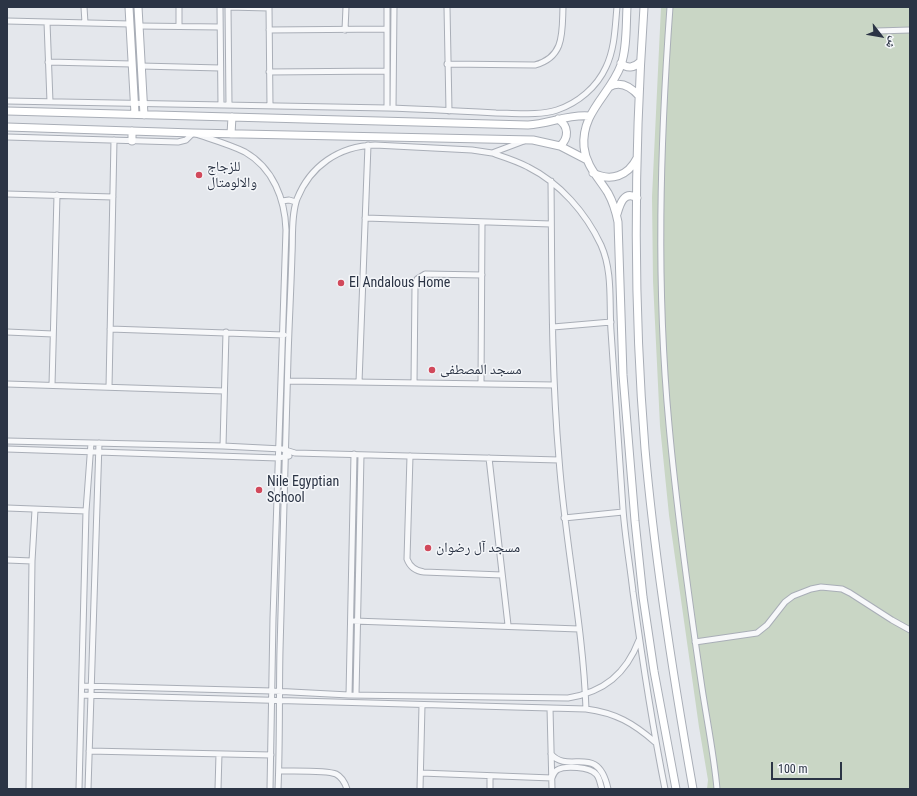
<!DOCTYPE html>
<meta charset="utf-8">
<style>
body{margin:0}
#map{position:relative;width:917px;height:796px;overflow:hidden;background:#e4e7ec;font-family:"Roboto Condensed","Noto Naskh Arabic",sans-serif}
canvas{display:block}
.frame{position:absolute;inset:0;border:8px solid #2b3445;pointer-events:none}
.north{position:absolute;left:861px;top:16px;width:40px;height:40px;-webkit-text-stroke:3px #f4f6f9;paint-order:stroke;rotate:121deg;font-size:11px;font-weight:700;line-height:16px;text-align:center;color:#2b3445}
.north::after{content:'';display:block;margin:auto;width:14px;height:18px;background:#2b3445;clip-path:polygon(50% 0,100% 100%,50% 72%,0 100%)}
.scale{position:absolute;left:771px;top:762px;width:71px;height:18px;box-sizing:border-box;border:2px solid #2b3445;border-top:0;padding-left:5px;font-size:12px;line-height:14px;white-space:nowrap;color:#2b3445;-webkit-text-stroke:3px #f4f6f9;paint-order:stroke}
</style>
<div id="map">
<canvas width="917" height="796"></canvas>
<div class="frame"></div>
<div class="north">ش</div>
<div class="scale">100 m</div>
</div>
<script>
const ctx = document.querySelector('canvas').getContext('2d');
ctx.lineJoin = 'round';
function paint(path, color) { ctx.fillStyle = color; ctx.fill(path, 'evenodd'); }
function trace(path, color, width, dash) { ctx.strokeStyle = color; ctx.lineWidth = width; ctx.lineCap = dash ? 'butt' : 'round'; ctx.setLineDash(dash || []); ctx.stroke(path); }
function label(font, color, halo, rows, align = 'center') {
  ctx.font = font + ' "Roboto Condensed","Noto Naskh Arabic",sans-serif'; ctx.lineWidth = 3; ctx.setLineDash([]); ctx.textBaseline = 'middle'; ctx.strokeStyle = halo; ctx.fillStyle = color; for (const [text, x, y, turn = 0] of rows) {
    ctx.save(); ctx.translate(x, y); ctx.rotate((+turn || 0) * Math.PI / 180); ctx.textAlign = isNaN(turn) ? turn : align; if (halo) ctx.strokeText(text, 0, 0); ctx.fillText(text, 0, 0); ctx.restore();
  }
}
paint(new Path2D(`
 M661,7H910V789H707L708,780L699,727L669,515L660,426L653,281L652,197Z`), '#c9d6c5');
const street = new Path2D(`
 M84,7L85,23
 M179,7V26
 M220,7L221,105
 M228,7L229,105
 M228,7L269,8
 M269,7L270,106
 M447,7L449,111
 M670,7C660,146 656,286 669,425C677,513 689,600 702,688C707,721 714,755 717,789
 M7,21L130,24
 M47,22L50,102
 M139,26L220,27
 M269,30L387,29
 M345,30L346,7
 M877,31L910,30
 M48,62L132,64
 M447,64L535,65C565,57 562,32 563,7
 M141,66L220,68
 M269,72L387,71
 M7,101L387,108C423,109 460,111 496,113C517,113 538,116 557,110C578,103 597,87 606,67C615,48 615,27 617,7
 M387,108V7
 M393,108L394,7
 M7,137L178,142L186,140L193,133C210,139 229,144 245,152C273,168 285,199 286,230L273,618L270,789
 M492,153C504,157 517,161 528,167C560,183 586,213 601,245C613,272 609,302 611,331C615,390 619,450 623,509C625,537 630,565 633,592C642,658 652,724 665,789
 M551,181C552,274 551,367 559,459C565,543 583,625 586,709
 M7,194L113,197
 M282,201L289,200L296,202
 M365,218L551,224
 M553,327L611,322
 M110,329L284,335
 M7,332L53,334
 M288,381L554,385
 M359,382L368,145
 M414,383L415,287L417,279L425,274L482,275
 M7,384L224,391
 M481,384L482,222
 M52,385L57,195
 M109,387L114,140
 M7,441L223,446L282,449L295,453L559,460
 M223,446L226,332
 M7,449L278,458L289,456
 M410,456L407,559C410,567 415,571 424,572L502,575
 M489,458L508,625
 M7,508L86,511
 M564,518L623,512
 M7,560L32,561
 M354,621L579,629
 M695,642L757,633L767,625L785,602L793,596L811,589L821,587L842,589L850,593L892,620L910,630
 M82,686L272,691L349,695L568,698C604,692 626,674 639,640
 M82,695L586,709C616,713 633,723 655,742
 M349,695L354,454
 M356,695L361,455
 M550,708L552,789
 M89,751L271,755
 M551,754C569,775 598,742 608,789
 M279,771C290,771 327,770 336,774C342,777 345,783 347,789
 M421,773L552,778C553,775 554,772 557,770C565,765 590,767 596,774C600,778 600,784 602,789
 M29,789L32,561L35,510
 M79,789L86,511L91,443
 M88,789L99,443
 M218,789L219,754
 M278,789C280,743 279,696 280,650C283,553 286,456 288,358C289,324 291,289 292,254C293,237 291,216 297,199C310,166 339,146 375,145L472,150L492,153L524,141
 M420,789L422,705
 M490,789V776`);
const secondary = new Path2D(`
 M129,7L135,114
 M138,7L144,115
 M627,7C626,25 627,48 621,65C610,95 581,112 584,147C586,166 598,177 608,193C613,202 616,212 618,222L623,375L635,521L643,597L654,671L676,789
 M644,7C634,154 633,302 645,449C655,563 673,676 693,789
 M621,63C627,69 634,68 640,62
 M609,87C621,80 631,87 639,96
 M7,111L528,125C549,124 568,114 589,116
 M558,119C569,126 569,138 560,146
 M7,127L193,133L533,140L560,146L587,160
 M231,134L232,117
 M132,141V131
 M593,173C611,182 628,176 637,158
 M617,214C620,204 624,190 637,198`);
trace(street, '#a9aeb7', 7);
trace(secondary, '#a9aeb7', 9);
trace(street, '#f7f8fa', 5);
trace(secondary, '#fff', 7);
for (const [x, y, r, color] of [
 [199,175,4,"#d1495b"],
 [341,283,4,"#d1495b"],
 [432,370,4,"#d1495b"],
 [259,490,4,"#d1495b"],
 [428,548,4,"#d1495b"]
]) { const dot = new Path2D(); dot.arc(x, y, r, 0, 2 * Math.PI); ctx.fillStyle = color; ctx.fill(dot); trace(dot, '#f4f6f9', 1.5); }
label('14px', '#2b3445', '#f4f6f9', [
 ["للزجاج",207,167],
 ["والالومتال",207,183],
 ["El Andalous Home",349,283],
 ["مسجد المصطفى",440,370],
 ["Nile Egyptian",267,482],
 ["School",267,498],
 ["مسجد آل رضوان",436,548]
], 'left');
</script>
